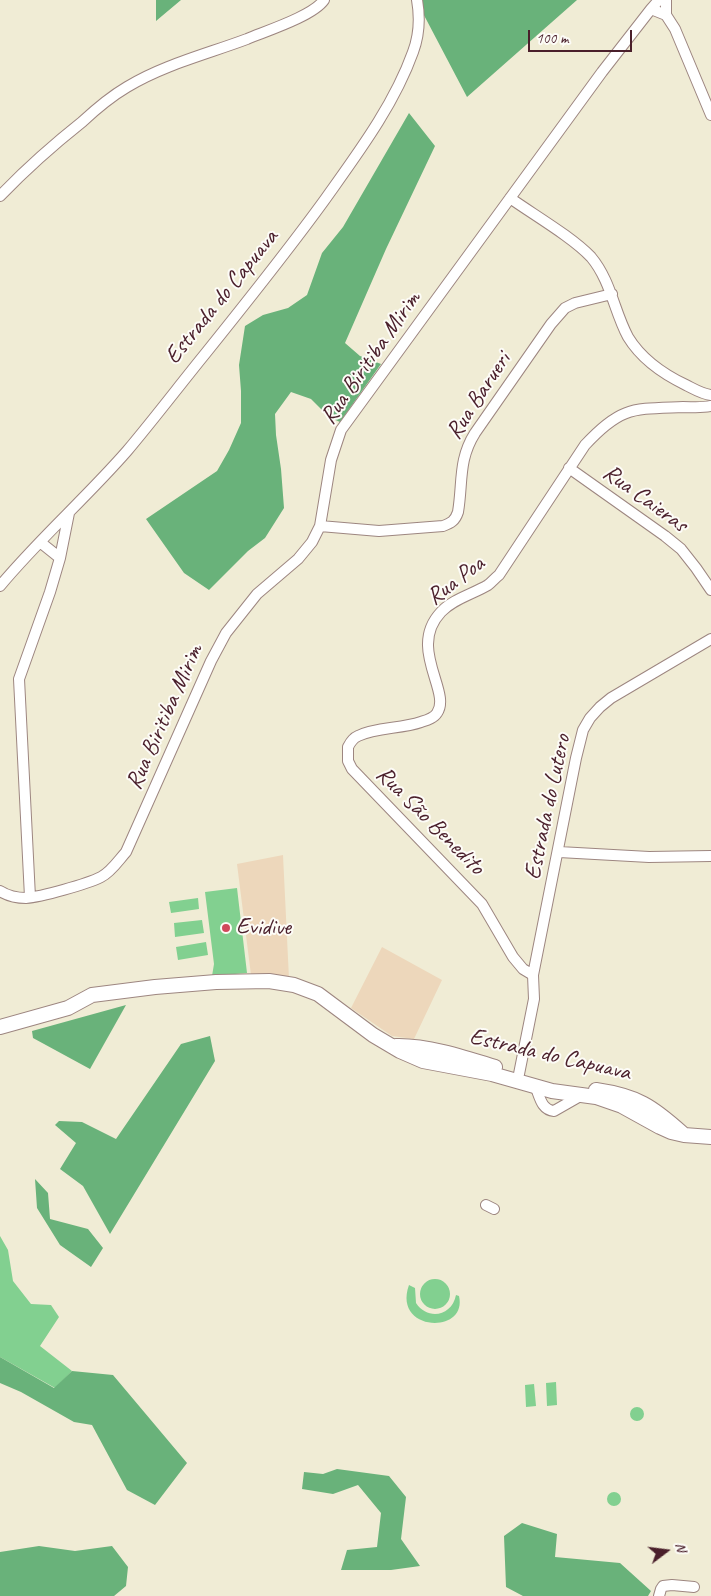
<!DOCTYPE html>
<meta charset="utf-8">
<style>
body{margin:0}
#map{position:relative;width:711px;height:1596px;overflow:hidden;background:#f0ecd5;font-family:Caveat,sans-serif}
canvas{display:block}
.north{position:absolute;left:641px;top:1526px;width:50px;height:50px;-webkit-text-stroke:4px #fdfcf7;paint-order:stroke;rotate:75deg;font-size:14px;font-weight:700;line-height:20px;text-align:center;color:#4a1f2b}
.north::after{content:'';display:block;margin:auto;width:18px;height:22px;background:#4a1f2b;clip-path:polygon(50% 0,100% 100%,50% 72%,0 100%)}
.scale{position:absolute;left:528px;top:30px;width:104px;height:22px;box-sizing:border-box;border:2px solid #4a1f2b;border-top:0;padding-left:6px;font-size:15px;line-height:18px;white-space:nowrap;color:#4a1f2b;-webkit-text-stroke:4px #fdfcf7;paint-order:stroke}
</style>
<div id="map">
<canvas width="711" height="1596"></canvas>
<div class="north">N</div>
<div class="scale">100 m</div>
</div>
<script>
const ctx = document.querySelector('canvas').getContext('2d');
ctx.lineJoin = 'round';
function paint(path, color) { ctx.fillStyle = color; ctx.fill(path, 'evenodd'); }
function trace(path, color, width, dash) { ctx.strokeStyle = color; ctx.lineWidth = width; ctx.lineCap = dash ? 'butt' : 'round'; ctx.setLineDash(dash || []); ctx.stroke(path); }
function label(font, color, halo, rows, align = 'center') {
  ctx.font = font + ' Caveat,sans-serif'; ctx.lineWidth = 4; ctx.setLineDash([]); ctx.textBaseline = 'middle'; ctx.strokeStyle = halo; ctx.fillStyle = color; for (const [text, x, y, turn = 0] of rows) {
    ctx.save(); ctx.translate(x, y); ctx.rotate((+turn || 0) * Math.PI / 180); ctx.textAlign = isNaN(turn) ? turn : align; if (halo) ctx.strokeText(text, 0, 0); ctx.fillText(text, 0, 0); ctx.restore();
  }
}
paint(new Path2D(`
 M283,855L289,979L251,975L237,864Z
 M382,947L442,980L414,1039L392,1036L351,1008Z`), '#edd7bb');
paint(new Path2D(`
 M237,888L247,973L212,976L214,964L205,892Z
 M198,898L199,909L171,913L169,902Z
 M202,920L204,933L175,937L174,923Z
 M206,942L208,955L178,960L176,947Z
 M0,1236L8,1250L13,1281L31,1304L51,1305L59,1317L40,1346L72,1371L55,1388L0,1357Z
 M420 1294a15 15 0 1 1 30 0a15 15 0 1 1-30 0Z
 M409,1285L415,1288L416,1303C428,1321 452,1316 456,1295L459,1296C468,1335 392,1332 409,1285Z
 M556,1382L557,1405L547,1406L546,1383Z
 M534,1384L536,1406L526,1407L525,1385Z
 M630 1414a7 7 0 1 1 14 0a7 7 0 1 1-14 0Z
 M607 1499a7 7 0 1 1 14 0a7 7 0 1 1-14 0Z`), '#82d090');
paint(new Path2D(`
 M156,0H181L156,21Z
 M416,0H577L467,97Z
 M409,113L435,146L386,249L345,343L360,356L381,364L340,422L329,417L311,399L291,392L275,414L276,435L281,469L284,508L265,538L248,551L209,590L184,573L146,519L217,471L229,450L241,423V391L239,365L245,326L263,315L288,308L307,295L322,253L343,227Z
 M126,1005L90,1069L33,1038L32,1031Z
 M210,1036L215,1061L110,1234L83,1186L60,1169L76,1143L55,1125L59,1121L82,1122L116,1139L181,1044Z
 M35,1179L48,1193L50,1219L88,1229L103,1248L91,1267L60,1245L37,1208Z
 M0,1357L54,1388L72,1371L113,1375L187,1463L155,1505L127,1490L92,1425L74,1422L21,1392L0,1383Z
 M337,1469L389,1476L406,1497L401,1539L420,1566L391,1570H341L347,1550L377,1547L381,1513L358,1485L333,1494L302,1489L304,1472L323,1474Z
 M522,1523L557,1534L555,1557L620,1563L651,1591L648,1596H523L506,1587L504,1536Z
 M39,1546L75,1551L112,1546L128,1567L126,1586L114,1596H0V1552Z`), '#69b27a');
const minor = new Path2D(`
 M651,9L666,15L675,29L711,115
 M666,15V0
 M0,196C26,169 53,145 82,122C96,109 110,97 127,87C163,65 207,54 247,39C266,31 313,16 324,0
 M510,198C534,215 572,237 591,257C611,281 614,311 628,337C642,360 663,374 686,385C694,389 702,394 711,395
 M569,468L665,536L681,549L696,568L711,590
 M320,526L379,531L443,526C451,523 455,521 458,512C463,482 458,460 475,433L551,324L565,308L575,303L612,294
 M40,542L60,558
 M0,586C39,539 86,498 127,451C154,419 179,386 205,354C246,303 287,252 326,198C358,153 394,105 413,52C419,36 420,17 417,0
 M559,852L649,857L711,856
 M0,891C8,896 16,898 26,898C41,897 87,884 101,877C111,872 118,861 126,852L211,661L226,633L257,594L298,559L312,542L320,526L331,460L341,430L602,72L651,9L659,0
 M30,897L19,679L50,592L60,558L69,513
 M533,975L523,969L513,957L482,904L352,769L348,761V747C350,743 353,738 358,736C376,727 401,729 421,722C427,720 434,718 437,713C452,692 407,648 441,612C453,599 473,594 488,585C492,582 495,578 499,575L585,445C621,406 633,409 683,407C693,407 702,408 711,406
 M519,1074L534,999L533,975L576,758L583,730L590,718L600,707L611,698L711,639
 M536,1088C540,1098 542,1110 554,1111L582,1095
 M486,1205L494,1209
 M659,1596L661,1589L663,1586L672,1585L694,1587`);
const major = new Path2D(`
 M0,1027L68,1008L92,995L155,987L216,982L269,981L294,985L318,994L373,1035L400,1051L423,1061L492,1074L552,1091L596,1097L622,1106L660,1127L671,1132L684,1135L711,1137
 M396,1046C426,1045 466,1058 495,1067
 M596,1090C637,1096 652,1106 682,1133`);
trace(minor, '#9d8680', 12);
trace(major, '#9d8680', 16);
trace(minor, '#fff', 10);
trace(major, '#fff', 14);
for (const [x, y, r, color] of [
 [226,928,5,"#d1495b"]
]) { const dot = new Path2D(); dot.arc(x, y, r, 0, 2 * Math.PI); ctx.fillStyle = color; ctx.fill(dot); trace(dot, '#fdfcf7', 2); }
label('24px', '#4a1f2b', '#fdfcf7', [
 ["Estrada do Capuava",222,297,-51],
 ["Rua Biritiba Mirim",371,358,-55],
 ["Rua Barueri",479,396,-57],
 ["Rua Caieras",645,499,36],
 ["Rua Poa",456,581,-37],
 ["Rua Biritiba Mirim",165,717,-66],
 ["Estrada do Lutero",548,807,-78],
 ["Rua São Benedito",430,821,45],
 ["Estrada do Capuava",550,1055,13]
]);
label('24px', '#4a1f2b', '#fdfcf7', [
 ["Evidive",236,928]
], 'left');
</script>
